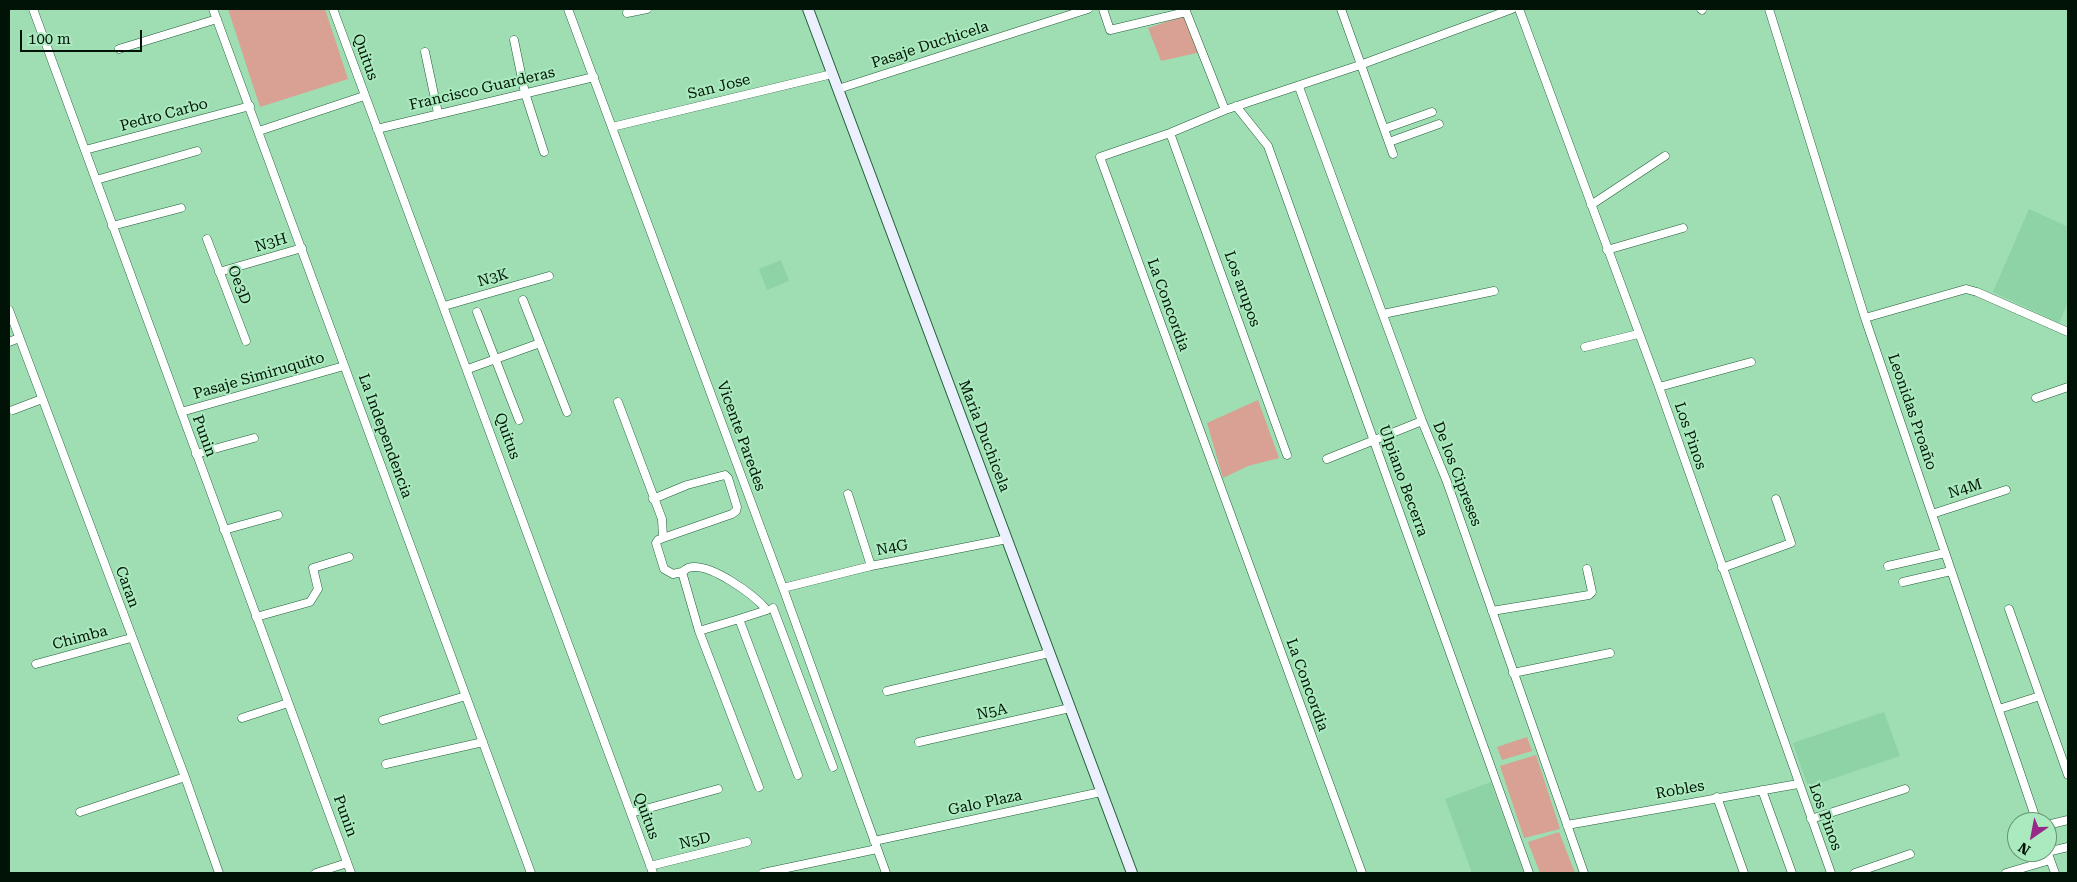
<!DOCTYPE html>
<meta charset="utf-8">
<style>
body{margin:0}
#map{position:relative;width:2077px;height:882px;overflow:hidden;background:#9fddb2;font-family:"Roboto Serif",serif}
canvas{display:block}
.frame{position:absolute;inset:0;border:10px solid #001306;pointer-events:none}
.north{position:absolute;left:2007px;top:812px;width:50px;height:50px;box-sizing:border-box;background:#abeabf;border:1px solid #679475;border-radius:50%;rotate:213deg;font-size:14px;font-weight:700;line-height:20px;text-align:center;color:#001306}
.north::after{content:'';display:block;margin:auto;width:18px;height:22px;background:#982988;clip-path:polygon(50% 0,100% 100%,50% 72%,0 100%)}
.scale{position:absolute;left:20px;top:30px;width:122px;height:22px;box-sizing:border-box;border:2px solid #001306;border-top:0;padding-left:6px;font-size:15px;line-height:18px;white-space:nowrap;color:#001306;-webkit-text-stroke:4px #abeabf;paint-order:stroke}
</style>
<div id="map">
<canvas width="2077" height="882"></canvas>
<div class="frame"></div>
<div class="north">N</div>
<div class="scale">100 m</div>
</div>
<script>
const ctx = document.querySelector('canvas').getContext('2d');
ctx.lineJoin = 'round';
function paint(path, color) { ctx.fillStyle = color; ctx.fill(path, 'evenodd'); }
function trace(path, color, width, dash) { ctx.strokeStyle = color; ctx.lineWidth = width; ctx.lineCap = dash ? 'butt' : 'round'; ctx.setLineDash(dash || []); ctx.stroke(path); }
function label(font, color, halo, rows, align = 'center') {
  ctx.font = font + ' "Roboto Serif",serif'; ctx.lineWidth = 4; ctx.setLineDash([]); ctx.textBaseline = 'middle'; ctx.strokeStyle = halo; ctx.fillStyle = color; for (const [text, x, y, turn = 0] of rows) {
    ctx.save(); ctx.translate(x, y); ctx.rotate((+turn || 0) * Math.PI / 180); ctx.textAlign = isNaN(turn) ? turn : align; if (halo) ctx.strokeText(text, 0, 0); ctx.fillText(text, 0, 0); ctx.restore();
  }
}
paint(new Path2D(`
 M2029,209L2068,227V302L2059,323L1993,292Z
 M781,260L789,281L767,290L759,269Z
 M1884,712L1900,756L1808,787L1793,743Z
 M1491,782L1493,789L1524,873H1472L1445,799Z`), '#8ed3a5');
paint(new Path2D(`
 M228,9H325L348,79L260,107Z
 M1187,15L1201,52L1161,61L1148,28Z
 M1258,400L1279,458L1248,466L1223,478L1207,423Z
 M1527,737L1532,751L1502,760L1497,747Z
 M1536,755L1560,829L1524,838L1500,766Z
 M1559,832L1575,873H1540L1528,842Z`), '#d9a193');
const street = new Path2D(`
 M33,9L351,873
 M213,9L531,873
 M333,9L653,873
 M568,9L783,588L886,873
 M1103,9L1110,30L1186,12
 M1185,9L1225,110
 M1341,9L1393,154
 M1519,9L1659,387L1831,873
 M1701,9L1702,10
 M1769,9L1865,318L2037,822
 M627,13L647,9
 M514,40L525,93L544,152
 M119,49L217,19
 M425,52L438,113
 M1299,87L1422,421L1447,482L1584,873
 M838,89L1088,9
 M1236,106L1268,146L1529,873
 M612,127L832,74
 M377,129L594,77
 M1384,129L1432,112
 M259,131L364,96
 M1170,133L1287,455
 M1389,142L1439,124
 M85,150L250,106
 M96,180L197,151
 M1591,205L1665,156
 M112,226L181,208
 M207,239L246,341
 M1607,250L1683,228
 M219,272L302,248
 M523,300L567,412
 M444,306L549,276
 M9,310L185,777L219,873
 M477,312L519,420
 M1383,314L1494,291
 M1865,318L1966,289L1977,292L2068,332
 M9,342L19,338
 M1585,347L1638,334
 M468,369L540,343
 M1659,387L1751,362
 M2036,398L2068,387
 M618,402L662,519L663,538L658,540L656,543L664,569L673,574L682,572L699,631L739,619L798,775
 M13,410L42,399
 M181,412L344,366
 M196,454L254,438
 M1327,459L1422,421
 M848,494L871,566
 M653,499L687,485L725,475L728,478L737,507L736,511L732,514L663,538
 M1932,514L2006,490
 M224,530L278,515
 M1888,566L1945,553
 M1722,568L1791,543L1776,499
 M682,572C684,571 686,569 688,568C709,561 754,595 767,610L739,619
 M1903,582L1951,571
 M783,588L871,566L1007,539
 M773,608L833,767
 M2009,609L2068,775
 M1492,611L1589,595L1592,592L1587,569
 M256,617L310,602L318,589L313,568L349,557
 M699,631L759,787
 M36,664L131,638
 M1513,673L1610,653
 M887,691L1049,653
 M1999,709L2040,696
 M242,718L288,703
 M383,720L466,696
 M919,742L1070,708
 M386,764L483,742
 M1762,790L1792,873
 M1717,797L1744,873
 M80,812L185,777
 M631,813L718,789
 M1811,819L1905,789
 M1567,825L1798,784
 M2047,825L2068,820
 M874,841L1101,792
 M2047,851L2055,873
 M2047,852L2068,847
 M650,866L747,842
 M316,873L347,863
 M763,873L877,849
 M1362,873L1100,157L1170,133L1225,110L1360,65L1512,9
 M1855,873L1910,854
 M2006,873L2050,860`);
const secondary = new Path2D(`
 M808,9L1132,873`);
trace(street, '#215e3a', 9);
trace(secondary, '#215e3a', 12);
trace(street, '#fff', 8);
trace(secondary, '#ecf0fe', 10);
label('15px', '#001306', '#abeabf', [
 ["Pasaje Duchicela",930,45,-18],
 ["Quitus",365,57,70],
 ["San Jose",719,87,-14],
 ["Francisco Guarderas",482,89,-13],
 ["Pedro Carbo",164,115,-15],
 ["N3H",271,243,-16],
 ["N3K",493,278,-16],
 ["Oe3D",239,285,69],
 ["Los arupos",1242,289,70],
 ["La Concordia",1168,305,70],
 ["Pasaje Simiruquito",259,376,-16],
 ["Leonidas Proaño",1912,412,71],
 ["Punin",204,436,70],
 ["La Independencia",385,436,70],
 ["Quitus",507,436,70],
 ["Vicente Paredes",741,436,70],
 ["Maria Duchicela",984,436,69],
 ["Los Pinos",1690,436,71],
 ["De los Cipreses",1457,474,69],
 ["Ulpiano Becerra",1403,481,70],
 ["N4M",1965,489,-17],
 ["N4G",892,548,-11],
 ["Caran",127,587,70],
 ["Chimba",80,638,-15],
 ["La Concordia",1307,685,70],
 ["N5A",992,712,-12],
 ["Robles",1680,790,-10],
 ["Galo Plaza",985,803,-12],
 ["Punin",345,816,70],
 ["Quitus",646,816,70],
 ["Los Pinos",1825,817,70],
 ["N5D",695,841,-14]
]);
</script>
